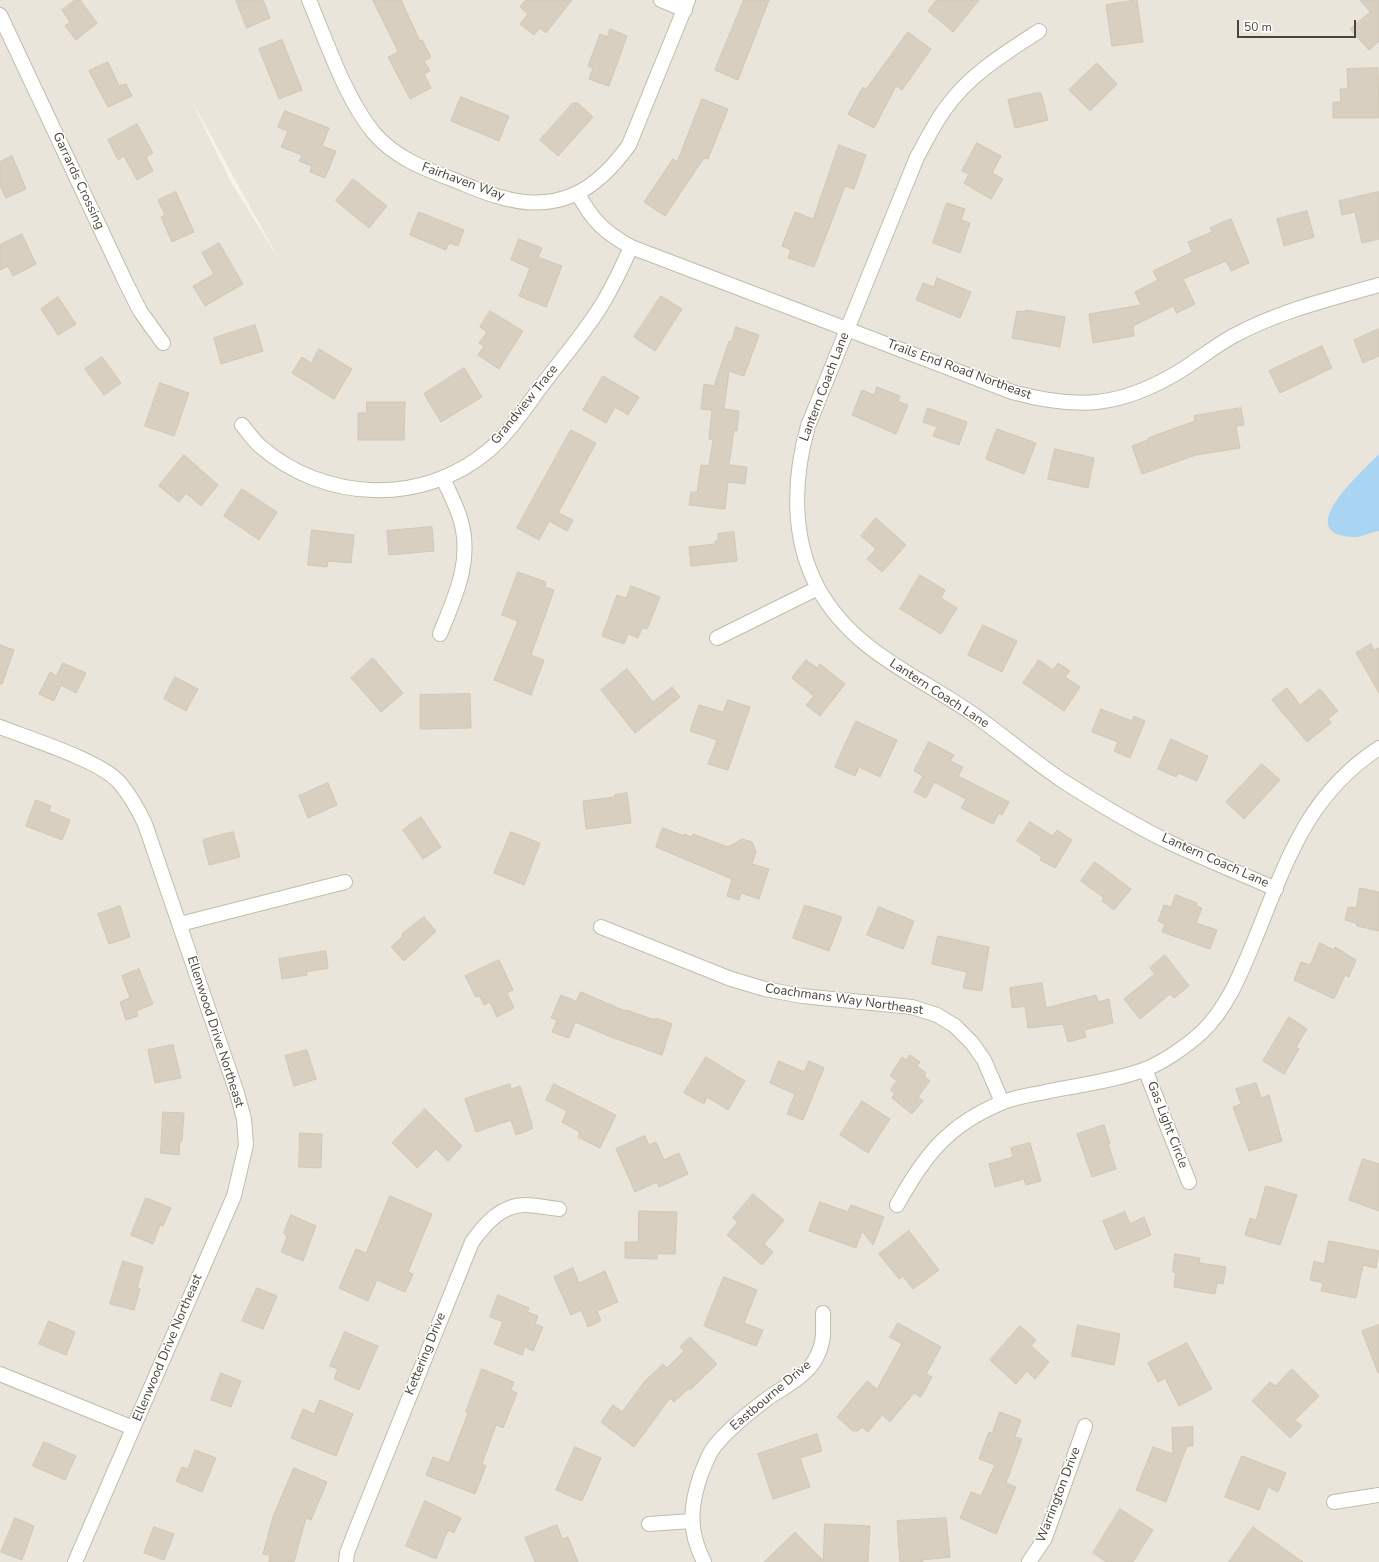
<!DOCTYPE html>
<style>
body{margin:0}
#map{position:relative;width:1379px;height:1562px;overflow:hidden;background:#f6f3ec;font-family:"Nunito Sans",sans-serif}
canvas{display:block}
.scale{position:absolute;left:1237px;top:20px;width:119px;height:18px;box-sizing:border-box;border:2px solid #4b4439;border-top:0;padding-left:5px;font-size:12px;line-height:14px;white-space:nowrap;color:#4b4439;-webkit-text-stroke:3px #fff;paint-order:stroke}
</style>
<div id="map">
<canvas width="1379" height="1562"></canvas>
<div class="scale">50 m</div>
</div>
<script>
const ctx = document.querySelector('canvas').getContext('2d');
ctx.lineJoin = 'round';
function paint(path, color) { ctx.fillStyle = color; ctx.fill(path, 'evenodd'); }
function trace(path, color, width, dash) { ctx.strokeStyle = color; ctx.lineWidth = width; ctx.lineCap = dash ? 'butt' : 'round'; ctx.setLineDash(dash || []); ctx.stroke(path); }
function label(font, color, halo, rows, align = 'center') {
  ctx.font = font + ' "Nunito Sans",sans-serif'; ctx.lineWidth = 3; ctx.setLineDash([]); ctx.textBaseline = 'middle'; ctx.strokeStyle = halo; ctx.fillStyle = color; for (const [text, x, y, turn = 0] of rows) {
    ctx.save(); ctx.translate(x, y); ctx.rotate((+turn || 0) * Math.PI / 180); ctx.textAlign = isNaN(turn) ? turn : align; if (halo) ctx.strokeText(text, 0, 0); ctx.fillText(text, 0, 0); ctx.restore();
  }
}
paint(new Path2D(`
 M0,0H1379V1562H0ZM189,96L280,261L231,182Z`), '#eae5da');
paint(new Path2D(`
 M1379,454V531C1370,532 1361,538 1352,537C1291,533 1363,471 1379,454Z`), '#a9d4f2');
const building = new Path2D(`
 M75,0H80L97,23L76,40L65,26L70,22L62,10Z
 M236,0H263L270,18L247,28Z
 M373,0H401L420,41L422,40L431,57L424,61L430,71L424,74L431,88L410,99L388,57L398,52Z
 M526,0H572L546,33L540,28L534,35L520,24L528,14L520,7Z
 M744,0H769L738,80L715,70Z
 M937,0H979L953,32L928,11Z
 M1137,0L1143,42L1112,46L1106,5Z
 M1360,0H1379V41L1369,50L1350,29L1370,12Z
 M610,29L627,36L609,86L589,79L593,68L588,66L600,34L607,37Z
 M908,32L931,49L902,90L896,86L874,128L848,114L863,87L866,89Z
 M282,40L302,90L279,99L259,49Z
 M108,62L119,86L126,84L132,96L108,107L89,71Z
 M1097,63L1117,84L1090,111L1069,90Z
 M1378,68L1379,118H1333V102H1341L1340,89H1348L1347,69Z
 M1036,93H1041L1048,120L1015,128L1008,100Z
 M461,97L509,116L499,141L451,121Z
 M702,99L728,109L708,159L704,158L665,216L644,202L673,159L677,162Z
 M573,103H578L593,117L558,156L540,140Z
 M285,111L329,128L322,146L336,151L325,178L310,172L312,166L299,161L302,155L281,147L288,131L278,127Z
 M137,124L153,153L146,157L153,171L137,180L124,156L118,160L108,140Z
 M977,143L1001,156L992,173L1003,179L991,199L964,183L969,174L962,171Z
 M839,145L866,155L854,189L845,186L814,267L788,258L791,250L782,246L795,212L813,219Z
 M12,156L26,189L6,198L0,186V162Z
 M353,179L387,206L369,228L336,201Z
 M176,192L194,232L172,242L161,217L165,215L158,200Z
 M1379,192V239L1362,243L1355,212L1342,215L1339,201Z
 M947,203L965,209L961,220L970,223L960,253L933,243Z
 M1307,211L1314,237L1284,246L1277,219Z
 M419,212L464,230L458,246L449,243L446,250L410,235Z
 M1231,219L1249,263L1231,271L1226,261L1183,279L1195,304L1177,313L1173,306L1133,326L1134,336L1093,343L1089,314L1141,305L1135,292L1158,280L1153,271L1192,252L1188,242L1212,232L1210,228Z
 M22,234L36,264L13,276L8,266L0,270V245Z
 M519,239L542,248L538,257L562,266L546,307L519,296L530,268L511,260Z
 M219,243L243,284L205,306L193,286L214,274L202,253Z
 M937,278L971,292L960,318L916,300L923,283L934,287Z
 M661,296L682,309L655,351L634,337Z
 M58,297L76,324L58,335L41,309Z
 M1026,310L1065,317L1060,347L1012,338L1017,311L1026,312Z
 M490,311L523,331L499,369L478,355L484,346L479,343L487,332L480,327Z
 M255,325L263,351L221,364L214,338Z
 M736,327L759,335L744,376L729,371L724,409L739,411L737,431L734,430L729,465L747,467L745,484L728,482L725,509L689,505L691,492H697L701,465L709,466L713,440L709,439L712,410L701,409L704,384L714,386L729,341L731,342Z
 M1379,329V356L1363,363L1354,340Z
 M1322,346L1332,368L1280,393L1269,371Z
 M319,349L352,369L334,399L292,373L302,357L311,363Z
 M102,357L121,383L104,395L85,369Z
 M464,368L482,397L441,422L424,394Z
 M603,376L639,397L628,415L615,407L606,423L583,410Z
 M160,383L189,393L174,436L145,426Z
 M877,387L900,396L898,401L908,405L896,434L852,415L862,390L874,395Z
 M367,402H405L404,440H358V413H366Z
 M928,408L967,422L959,445L933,436L937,427L923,422Z
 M1241,408L1244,425L1236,426L1240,448L1196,455L1142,474L1132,446L1148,440V438L1195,421L1194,416Z
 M997,429L1036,443L1024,474L986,459Z
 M571,430L596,443L558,513L573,520L567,531L549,521L539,540L517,528Z
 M1055,449L1094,458L1088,488L1048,479Z
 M184,455L218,485L201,506L186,493L179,502L159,486Z
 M242,489L277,512L259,540L224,516Z
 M876,518L906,545L882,572L867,559L876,549L861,536Z
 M432,527L434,551L389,555L387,531Z
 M312,530L354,535L351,563L328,561L327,567L308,565Z
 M734,532L737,561L691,566L689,547L715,544V541H718V534Z
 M518,572L546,582L545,587L554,590L531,655L544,660L531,695L494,680L518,621L502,615Z
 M920,575L945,590L941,598L957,608L941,634L900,609Z
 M631,586L660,597L647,629L642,628L638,638L628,634L624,644L602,636L617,595L626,598Z
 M983,625L1017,641L1002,672L968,655Z
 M1371,644L1374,650L1379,648V693L1356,653Z
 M0,645L14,650L2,684H0Z
 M373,658L403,693L381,712L351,678Z
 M806,660L817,668L820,664L845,684L820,716L806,705L814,696L792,678Z
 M1039,660L1053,670L1058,663L1070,671L1065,677L1080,687L1064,711L1023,683Z
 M63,663L86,673L76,693L61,685L54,701L39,694L50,672L56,676Z
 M627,669L653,702L672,687L680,697L635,733L601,690Z
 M175,677L198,689L186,711L164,699Z
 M1287,688L1300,705L1320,689L1338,711L1328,719L1331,723L1307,742L1272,700Z
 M470,694L471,728L420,729V695Z
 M728,700L750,707L728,770L708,764L717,740L690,731L699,705L723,712Z
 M1101,709L1132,721L1134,716L1145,721L1130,758L1114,751L1118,742L1092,732Z
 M856,721L897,740L880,777L859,767L855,776L835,767Z
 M1171,739L1208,756L1197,781L1178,773L1176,777L1158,769Z
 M929,742L954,755L950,761L963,767L958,776L1009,802L1002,815L999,813L993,824L961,808L966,799L934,782L926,798L914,792L923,776L914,771Z
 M1262,764L1280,780L1244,819L1226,802Z
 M328,783L337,805L308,818L299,796Z
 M627,793L631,823L586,829L583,801L615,797V795Z
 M36,800L51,806L49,811L70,820L62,840L26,826Z
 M421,817L441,847L423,859L403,830Z
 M1030,822L1053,836L1057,830L1072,840L1055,868L1040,860L1042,857L1017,841Z
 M663,828L684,836V834L692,837L693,834L728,847L742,839L752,842L756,852L752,864L769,869L759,899L741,893L739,900L727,896L732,879L656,847Z
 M233,832L240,857L209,865L203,840Z
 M511,832L540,843L524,885L494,873Z
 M1095,862L1131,889L1114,910L1102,901L1104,898L1081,881Z
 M1360,888L1379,892V931L1357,926L1356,923L1345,920L1348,907L1356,908Z
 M1176,895L1197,903L1196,906L1202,908L1196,923L1217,930L1210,949L1162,932L1165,924L1158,921L1164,905L1171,907Z
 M805,905L842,917L829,951L793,938Z
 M120,906L130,937L109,944L98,914Z
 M879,907L914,921L903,949L867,935Z
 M424,917L436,931L404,961L391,947L403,936L402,934Z
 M938,936L989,947L982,991L963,988L967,972L932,964Z
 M1320,943L1334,950L1335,947L1356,960L1349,977L1345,975L1334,999L1294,980L1301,962L1310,965Z
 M326,951L328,968L306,972L307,975L282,979L279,959Z
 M1165,955L1189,986L1174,998L1170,994L1140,1019L1124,999L1155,974L1150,968Z
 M499,960L513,990L507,993L514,1008L497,1017L490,1002L484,1005L480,996L476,997L465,976Z
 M139,969L153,1004L136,1011L138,1016L126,1020L120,1002L130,998L122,976Z
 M1042,983L1046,1008L1096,995L1098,1002L1109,999L1113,1023L1084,1030L1086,1037L1068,1042L1063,1024L1028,1028L1025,1006L1012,1008L1010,988Z
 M581,992L625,1011L626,1010L655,1020L656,1018L672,1024L662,1055L611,1037L575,1022L569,1038L552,1032L557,1020L551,1018L561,995L576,1001Z
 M1289,1017L1307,1029L1296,1047L1299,1049L1284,1074L1263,1061Z
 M173,1045L181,1078L155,1083L148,1050Z
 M307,1050L316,1079L294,1086L285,1056Z
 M910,1055L920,1062L917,1066L926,1073L924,1076L930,1081L918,1097L923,1101L912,1114L892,1098L895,1093L890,1090L897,1081L890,1076L902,1057L906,1060Z
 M706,1057L745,1081L728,1110L707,1097L704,1104L684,1093Z
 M779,1061L804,1072L809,1061L824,1068L803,1120L787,1114L795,1094L770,1083Z
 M1256,1083L1261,1098L1269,1095L1282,1141L1249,1151L1233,1107L1241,1104L1236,1089Z
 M510,1084L511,1089L520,1086L532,1124V1129L516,1135L511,1120L476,1132L465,1099Z
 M554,1084L616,1115L600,1148L578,1137L580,1132L562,1122L567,1111L546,1100Z
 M862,1101L890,1119L868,1153L840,1135Z
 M425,1109L462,1146L448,1161L436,1149L417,1168L392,1143Z
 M163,1112L184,1113L182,1141L180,1140L179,1155L161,1153Z
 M1104,1125L1110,1144H1108L1116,1169L1092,1177L1077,1134Z
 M300,1133L322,1134L321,1168L299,1167Z
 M645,1136L649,1145L656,1142L664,1160L679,1153L688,1174L659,1187L657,1182L635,1192L616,1149Z
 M1030,1143L1041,1181L1026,1185L1024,1179L995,1187L989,1164L1013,1157L1011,1148Z
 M1363,1159L1379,1164V1211L1349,1200Z
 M1266,1186L1297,1195L1280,1245L1245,1235L1250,1218L1256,1220Z
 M753,1194L784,1220L764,1244L773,1252L762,1265L727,1235L738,1222L733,1218Z
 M390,1196L432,1214L408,1272L413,1274L405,1292L377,1280L368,1301L339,1288L356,1249L366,1253Z
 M146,1198L171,1208L163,1226L160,1225L153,1244L131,1235Z
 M820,1202L848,1212L851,1205L884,1217L873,1245L862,1231L856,1248L809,1231Z
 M639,1211L677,1212L675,1254H657V1259L625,1258V1242H638Z
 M1125,1212L1130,1224L1144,1217L1151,1235L1115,1250L1103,1221Z
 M291,1215L316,1226L303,1261L281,1252L287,1237L284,1233Z
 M909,1231L939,1270L913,1289L903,1276L899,1279L879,1254Z
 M1329,1241L1379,1251L1376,1268L1363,1265L1356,1298L1321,1291L1323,1283L1310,1280L1314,1261L1324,1264Z
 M1175,1254L1200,1258L1199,1263L1226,1267L1223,1284L1217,1283L1215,1294L1174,1287L1176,1273L1173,1272Z
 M123,1261L143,1267L137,1288L140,1289L134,1310L110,1304Z
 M573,1268L579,1283L605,1271L618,1302L597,1311L601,1321L588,1327L581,1310L571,1315L554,1277Z
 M724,1277L757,1290L744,1323L763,1330L756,1346L704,1326Z
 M257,1288L277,1296L263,1329L242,1321Z
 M498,1295L529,1308L527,1312L538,1316L535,1324L543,1327L533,1351L525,1347L522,1355L494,1344L503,1322L490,1317Z
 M49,1321L75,1332L66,1355L39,1344Z
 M898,1323L941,1347L926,1374L932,1377L921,1397L914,1393L890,1422L882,1415L868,1432L862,1427L858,1431H853L837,1417L867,1381L877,1389L902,1344L890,1337Z
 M1078,1325L1120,1334L1114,1365L1072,1356Z
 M1379,1325V1372L1378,1373L1362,1331Z
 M1020,1326L1036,1340L1031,1346L1049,1362L1035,1379L1027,1371L1016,1384L990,1360Z
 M345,1332L378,1346L359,1390L334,1379L338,1369L330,1366Z
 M690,1337L717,1364L690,1390L689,1388L674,1402L670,1398L634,1447L601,1422L613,1405L622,1412L645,1381L663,1364L667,1368L684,1351L680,1347Z
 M1187,1343L1212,1389L1179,1406L1165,1378L1158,1382L1148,1363Z
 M482,1369L514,1382L511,1390L517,1393L503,1428L496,1425L482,1464L486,1466L475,1494L426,1475L433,1457L449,1463L468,1413L466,1412Z
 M1292,1369L1319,1396L1295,1420L1302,1426L1290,1438L1252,1401L1270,1382L1275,1386Z
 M221,1373L241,1381L231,1407L211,1400Z
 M320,1400L353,1414L336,1456L291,1438L303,1409L314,1414Z
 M1000,1412L1021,1420L1015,1437L1022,1439L1006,1483L1016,1487L996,1534L960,1518L971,1492L981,1496L995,1465L979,1459L989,1432L992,1433Z
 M1193,1427V1446H1187L1166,1502L1136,1490L1153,1447L1173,1454L1172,1428Z
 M817,1434L822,1451L800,1458L810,1487L773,1499L758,1454Z
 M44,1442L76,1456L65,1480L33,1466Z
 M575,1447L601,1458L582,1501L556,1490Z
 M195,1450L216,1458L202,1492L176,1481L182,1467L188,1469Z
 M1242,1456L1286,1473L1278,1492L1268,1487L1259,1510L1225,1497Z
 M294,1468L327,1482L311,1520L306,1518L294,1562H269L270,1555L263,1554L273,1517Z
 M425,1501L461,1518L454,1533L448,1530L436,1559L406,1546Z
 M1120,1509L1153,1530L1133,1562H1106L1093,1553Z
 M15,1518L34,1526L22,1560L1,1552Z
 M946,1518L950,1557L922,1560L923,1562H900L897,1521Z
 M825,1524L870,1526L868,1562H764L795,1532L823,1560Z
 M557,1525L562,1539L568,1537L578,1562H535L525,1538Z
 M154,1527L174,1534L164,1560L144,1553Z
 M1253,1527L1303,1562H1229Z`);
paint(building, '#d8cfc1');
trace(building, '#d3c7b4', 1);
const street = new Path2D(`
 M309,0C326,40 346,100 374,133C395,158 425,169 454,180C469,186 484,193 500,197C558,214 596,191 629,145L688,0
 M661,0L685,10
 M0,15L125,281L140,311L163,343
 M1039,31C1005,53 969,75 945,109C934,124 926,141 917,157L808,426C793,479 791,538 818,588C853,652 917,675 973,714C1004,736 1032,760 1063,781C1099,804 1135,826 1173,844C1207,860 1242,874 1276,889
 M578,194C593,221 604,232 631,247L1012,392C1078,410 1121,407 1180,371C1198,360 1215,346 1233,336C1279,311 1330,299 1379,285
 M242,425C248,432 253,440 260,446C324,502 422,506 488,451C508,434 524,410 540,388C560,361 583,335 601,306C613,287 622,267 631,247
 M440,634C456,595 474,557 459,515C455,503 448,490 443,478
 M717,638L818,588
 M0,727C30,739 99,760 119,782C130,795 138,809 145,824L237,1093L244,1119L246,1145L234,1196L75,1562
 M180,924L345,882
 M601,927L731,979L765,989L802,996L912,1007L937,1015L955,1026L972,1043L984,1060L1002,1102
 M1145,1069L1189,1182
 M897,1205C924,1156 948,1125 1001,1103C1014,1097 1031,1095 1045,1092C1075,1086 1118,1080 1146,1069C1165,1061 1187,1046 1202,1032C1227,1008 1240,975 1253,944C1285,866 1305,796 1379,748
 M0,1374L133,1428
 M1334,1502L1379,1495
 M649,1524L691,1521
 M346,1562L347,1553L355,1532L472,1242C485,1224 501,1205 525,1205C536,1205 548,1208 559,1209
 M704,1562C688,1531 690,1506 701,1474C705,1465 708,1455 714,1447C729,1428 749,1413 768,1398C784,1387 805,1377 815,1360C825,1342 823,1333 823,1313
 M1029,1562L1045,1538L1085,1426`);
trace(street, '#c2bbae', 16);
trace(street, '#fff', 14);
label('13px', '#4b4439', '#fff', [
 ["Garrards Crossing",78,181,65],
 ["Fairhaven Way",463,182,20],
 ["Trails End Road Northeast",959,370,20],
 ["Lantern Coach Lane",825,387,-69],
 ["Grandview Trace",525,405,-51],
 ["Lantern Coach Lane",939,694,33],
 ["Lantern Coach Lane",1215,861,24],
 ["Coachmans Way Northeast",844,1000,8],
 ["Ellenwood Drive Northeast",215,1032,72],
 ["Gas Light Circle",1167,1125,69],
 ["Ellenwood Drive Northeast",168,1348,-67],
 ["Kettering Drive",426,1354,-68],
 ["Eastbourne Drive",771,1396,-40],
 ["Warrington Drive",1059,1495,-69]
]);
</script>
